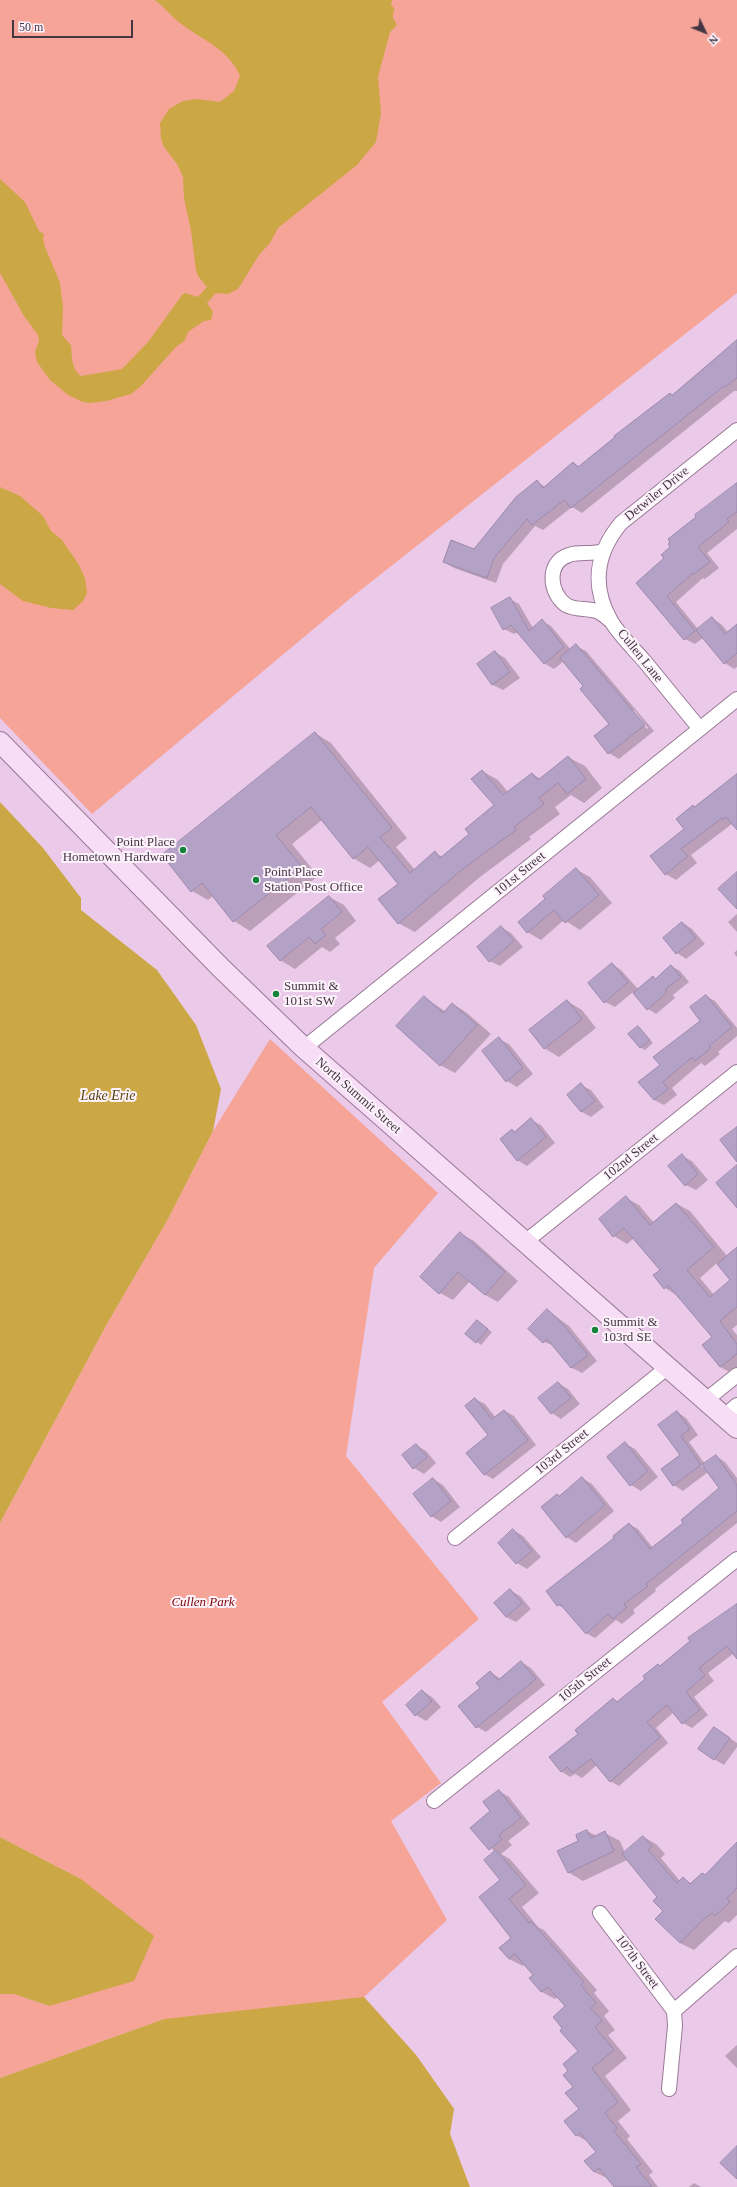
<!DOCTYPE html>
<style>
body{margin:0}
#map{position:relative;width:737px;height:2187px;overflow:hidden;background:#ebc9e8;font-family:Georgia,serif}
canvas{display:block}
.north{position:absolute;left:685px;top:12px;width:40px;height:40px;-webkit-text-stroke:3px #fdf3fc;paint-order:stroke;rotate:133deg;font-size:11px;font-weight:700;line-height:16px;text-align:center;color:#443643}
.north::after{content:'';display:block;margin:auto;width:14px;height:18px;background:#443643;clip-path:polygon(50% 0,100% 100%,50% 72%,0 100%)}
.scale{position:absolute;left:12px;top:20px;width:121px;height:18px;box-sizing:border-box;border:2px solid #443643;border-top:0;padding-left:5px;font-size:12px;line-height:14px;white-space:nowrap;color:#443643;-webkit-text-stroke:3px #fdf3fc;paint-order:stroke}
</style>
<div id="map">
<canvas width="737" height="2187"></canvas>
<div class="north">N</div>
<div class="scale">50 m</div>
</div>
<script>
const ctx = document.querySelector('canvas').getContext('2d');
ctx.lineJoin = 'round';
function paint(path, color) { ctx.fillStyle = color; ctx.fill(path, 'evenodd'); }
function trace(path, color, width, dash) { ctx.strokeStyle = color; ctx.lineWidth = width; ctx.lineCap = dash ? 'butt' : 'round'; ctx.setLineDash(dash || []); ctx.stroke(path); }
function label(font, color, halo, rows, align = 'center') {
  ctx.font = font + ' Georgia,serif'; ctx.lineWidth = 4; ctx.setLineDash([]); ctx.textBaseline = 'middle'; ctx.strokeStyle = halo; ctx.fillStyle = color; for (const [text, x, y, turn = 0] of rows) {
    ctx.save(); ctx.translate(x, y); ctx.rotate((+turn || 0) * Math.PI / 180); ctx.textAlign = isNaN(turn) ? turn : align; if (halo) ctx.strokeText(text, 0, 0); ctx.fillText(text, 0, 0); ctx.restore();
  }
}
paint(new Path2D(`
 M0,0H737V293L352,597L92,814L0,718Z
 M270,1039L438,1193L374,1268L346,1456L479,1619L382,1702L441,1783L391,1821L447,1920L364,1997L416,2055L454,2109L164,2019L0,2078V1994H14L49,2006L81,1879L0,1837V1523L107,1324L167,1221L213,1131Z`), '#f6a498');
paint(new Path2D(`
 M155,0H392L391,4L395,10L393,12V18L397,25L390,32L378,77L381,113L376,142L357,165L278,228L270,243L259,255L238,289L228,294L216,293L207,303L213,312L211,320L204,321L188,332L185,340L175,348L141,386L131,394L106,401L90,403L83,402L68,395L50,380L37,362L35,352L39,341L38,335L24,316L0,273V179L25,202L39,231L44,234L43,239L45,247L60,283L63,308L62,335L71,345C72,355 71,369 81,376L122,369L148,342L182,295L185,293L198,297L207,287L198,276L196,270L191,231L184,198L183,177L177,164L164,147L161,139L160,123L169,109L183,101L197,99L220,102L234,91L240,76C229,49 202,40 180,23C171,16 164,7 155,0Z
 M0,487L20,496L43,516L51,531L62,540L79,565L85,578L87,593L83,601L73,610L51,608L23,601L0,584Z
 M0,802L43,848L81,898V910L157,970L196,1025L221,1089L213,1131L167,1221L107,1324L0,1523Z
 M0,1837L81,1879L154,1936L134,1981L49,2006L14,1994H0Z
 M364,1997L416,2055L454,2109L450,2134L470,2187H0V2078L164,2019Z`), '#cca745');
paint(new Path2D(`
 M737,345V391H734L582,513L572,507L543,530L535,526L503,564L496,583L454,568L444,562L475,550L537,482L546,487L574,463L580,467L636,419L638,420L672,395Z
 M737,484V529L707,553L719,568L705,579L703,578L676,602L698,629L712,618L721,624L728,632L737,625V667L734,669L725,663L703,638L695,644L685,639L638,583L666,559Z
 M510,599L519,604L533,628L542,621L551,626L571,650L576,646L586,651L654,731L619,759L609,753L610,724L585,686L564,661L554,669L544,663L518,632L514,634L504,629ZM632,710L635,711L648,728L647,729Z
 M495,652L505,658L520,678L503,690L493,685L478,664Z
 M315,733L331,743L407,838L396,847L415,870L435,853L443,857L470,834L496,805L482,771L498,780L508,792L532,774L541,779L568,757L585,766L602,788L584,803L571,795L555,807L560,814L529,837L531,839L480,877L415,932L398,923L400,884L380,860L370,868L353,858L322,820L292,844L318,876L250,931L234,921L213,896L208,900L192,891Z
 M737,775V829L732,824L691,855L697,863L676,880L666,874L693,806L695,808Z
 M577,870L590,877L612,903L580,930L564,920L541,940L527,932L547,899Z
 M329,897L344,905L356,921L335,938L340,944L330,952L322,947L295,969L280,960Z
 M737,914V932L728,922Z
 M683,923L692,929L705,944L686,959L677,953Z
 M501,927L511,933L523,947L500,966L490,961Z
 M737,950V957L734,953Z
 M612,964L621,970L638,989L653,977L656,979L671,966L680,971L689,982L673,995L675,998L656,1014L648,1009L633,992L615,1007L605,1002Z
 M706,996L715,1001L737,1028V1036L718,1052L720,1054L705,1066L701,1063L672,1088L677,1095L664,1105L654,1100L661,1065L702,1021Z
 M424,997L446,1012L453,1004L467,1013L491,1034L455,1073L440,1065Z
 M567,1001L582,1010L596,1028L559,1057L544,1048Z
 M638,1027L653,1043L645,1050L640,1047Z
 M499,1039L509,1044L533,1074L517,1087L507,1081Z
 M581,1085L591,1090L604,1107L591,1117L582,1112L568,1095Z
 M531,1120L541,1125L555,1143L527,1166L517,1160L512,1130L516,1132Z
 M682,1156L692,1161L708,1180L696,1190L686,1185Z
 M626,1198L639,1205L654,1223L677,1204L690,1211L727,1256L737,1251V1325L732,1329L737,1335V1371L733,1374L720,1367L713,1337L678,1296L665,1288L654,1276L661,1270L634,1238L627,1244L614,1236ZM717,1263L731,1280L714,1295L700,1278Z
 M461,1234L474,1241L518,1281L498,1302L485,1295L470,1281L453,1300L440,1293Z
 M547,1310L569,1326L597,1361L582,1373L572,1368L555,1346L544,1342Z
 M477,1321L492,1332L481,1345L467,1334Z
 M558,1383L568,1389L580,1404L561,1419L552,1413Z
 M475,1399L485,1404L496,1418L505,1411L514,1416L536,1445L493,1479L484,1474L490,1435Z
 M677,1412L686,1418L698,1435L689,1442L705,1464L716,1456L725,1462L737,1478V1523L655,1589L656,1591L633,1610L635,1613L622,1624L616,1620L595,1638L586,1633L567,1610L558,1605L629,1524L638,1529L653,1548L685,1523L720,1489L708,1472L683,1491L674,1485L662,1470L681,1456ZM697,1462L704,1466V1468L696,1463Z
 M626,1444L635,1449L658,1477L641,1491L631,1485L609,1457Z
 M416,1445L426,1451L436,1463L424,1474L414,1468Z
 M582,1478L592,1484L614,1511L576,1543L567,1537Z
 M433,1479L443,1485L460,1507L441,1522L431,1516Z
 M513,1530L523,1536L541,1557L527,1569L517,1563L499,1543Z
 M510,1590L520,1596L531,1609L516,1622L506,1617Z
 M737,1604V1657L734,1653L708,1673L714,1681L694,1697L708,1715L692,1728L683,1723L674,1712L656,1728L668,1743L619,1786L610,1781L597,1765L582,1778L575,1774L570,1777L561,1771L580,1734L613,1700L618,1702Z
 M521,1662L531,1668L545,1685L486,1732L477,1727L482,1688L490,1672L501,1679Z
 M422,1691L432,1697L441,1707L426,1721L416,1715L407,1705Z
 M724,1734L737,1743V1747L724,1765L714,1759Z
 M499,1791L509,1797L530,1824L508,1841L512,1845L501,1854L510,1859L539,1893L522,1907L538,1927L544,1930L597,1990L594,1993L609,2011L604,2016L615,2030L608,2035L627,2058L605,2076L631,2110L618,2121L630,2136L627,2139L653,2172L649,2175L658,2187H615L609,2179L594,2172L597,2152L590,2143L576,2135L580,2109L569,2071L579,2051L564,2028L566,2007L558,1997L555,1999L542,1992L530,1978L534,1975L525,1965L523,1966L509,1959L501,1948L513,1938L502,1880L495,1852L471,1828L491,1811Z
 M587,1831L597,1836L605,1833L620,1841L625,1853L644,1837L657,1845L665,1854L661,1858L680,1881L683,1878L692,1884L705,1876L737,1844V1915L729,1923L725,1921L694,1950L680,1943L657,1919L665,1911L658,1897L627,1860L583,1881L568,1872L580,1842Z
 M737,2045V2068L725,2056Z
 M694,2183L701,2187H689Z`), '#0003');
const building = new Path2D(`
 M737,340V378L725,387L724,386L571,508L564,500L532,525L527,519L494,558L487,578L443,562L451,540L474,549L516,497L537,480L543,488L573,462L578,467L615,437L614,436L670,393L672,395Z
 M737,483V512L727,519L729,522L698,547L710,562L694,574L693,573L667,596L695,631L684,640L636,583L664,558L661,555L670,547L668,544L670,542L668,539L696,517L695,515Z
 M510,597L529,631L542,619L564,647L544,664L511,625L503,630L491,608Z
 M712,617L725,634L737,624V653L724,664L696,630Z
 M576,644L645,725L608,754L594,736L609,724L580,689L583,686L560,658Z
 M495,651L510,672L492,685L477,664Z
 M315,732L392,828L380,837L410,873L435,851L440,858L469,834L465,829L494,805L471,779L482,770L503,795L532,773L538,780L568,756L586,779L567,794L558,783L539,798L544,804L514,827L516,830L464,868L398,924L378,899L398,884L368,847L353,859L311,807L276,835L302,867L233,922L202,883L191,892L162,855Z
 M737,774V830L726,817L723,820L722,818L681,849L688,856L665,875L650,856L684,829L676,819L693,805L694,807Z
 M576,868L599,895L565,923L554,910L527,933L518,922L545,899L543,896Z
 M737,872V909L718,889Z
 M329,896L342,912L321,929L326,935L315,944L309,937L280,961L267,946Z
 M682,922L696,938L676,954L663,938Z
 M501,926L514,941L489,962L477,947Z
 M612,963L628,982L604,1003L588,983Z
 M671,965L681,977L665,990L667,992L647,1010L633,993L653,976L655,979Z
 M706,995L732,1027L709,1046L711,1048L695,1061L692,1057L663,1082L668,1089L654,1100L638,1082L660,1065L653,1057L700,1021L690,1007Z
 M424,996L443,1013L452,1003L477,1025L440,1066L396,1026Z
 M567,1000L582,1019L544,1049L529,1030Z
 M638,1026L650,1040L640,1048L628,1034Z
 M499,1037L523,1068L506,1082L482,1051Z
 M581,1083L595,1101L581,1112L567,1095Z
 M531,1118L546,1137L517,1161L500,1139L512,1129L514,1132Z
 M737,1127V1162L720,1140Z
 M682,1154L698,1174L685,1186L668,1166Z
 M737,1165V1208L716,1183Z
 M626,1196L650,1225L676,1203L714,1247L687,1270L710,1297L730,1280L717,1264L737,1247V1307L720,1321L737,1344V1354L720,1367L702,1345L712,1337L668,1285L664,1289L653,1275L660,1270L624,1228L613,1237L599,1219Z
 M460,1232L505,1272L485,1295L458,1272L439,1294L420,1277Z
 M547,1309L559,1320L588,1355L571,1368L547,1339L543,1343L528,1329Z
 M477,1320L488,1329L476,1343L465,1334Z
 M558,1382L571,1398L551,1414L538,1398Z
 M475,1398L492,1419L504,1410L528,1440L484,1475L466,1453L488,1435L465,1406Z
 M677,1411L690,1429L681,1436L701,1465L673,1486L661,1469L680,1455L658,1425Z
 M625,1442L648,1471L630,1486L607,1457Z
 M416,1444L427,1457L413,1469L402,1455Z
 M716,1455L737,1485V1511L646,1584L648,1586L624,1604L627,1607L613,1619L608,1614L586,1634L560,1604L557,1606L546,1591L614,1538L613,1536L629,1523L650,1549L683,1523L681,1520L719,1488L702,1465Z
 M582,1477L605,1505L566,1538L541,1507L557,1494L559,1496Z
 M433,1478L451,1501L431,1517L413,1494Z
 M513,1529L532,1551L516,1564L498,1543Z
 M510,1589L522,1603L506,1617L494,1603Z
 M737,1604V1659L727,1646L699,1668L705,1675L686,1692L700,1710L682,1724L667,1705L647,1722L660,1737L610,1782L591,1759L572,1773L567,1767L561,1772L549,1757L578,1734L575,1730L613,1698L617,1702L645,1679L643,1676L658,1664L660,1666L690,1641L688,1638Z
 M521,1661L536,1679L476,1728L458,1706L480,1688L476,1683L490,1671L498,1680Z
 M422,1690L432,1701L415,1716L406,1705Z
 M714,1727L730,1738L714,1760L698,1749Z
 M499,1790L521,1818L499,1835L502,1839L489,1850L470,1828L490,1811L483,1802Z
 M587,1830L591,1838L605,1831L614,1851L568,1873L557,1851L578,1841L576,1835Z
 M643,1836L652,1846L648,1850L677,1883L683,1877L690,1884L702,1873L705,1875L737,1842V1888L727,1898L730,1902L715,1916L712,1913L704,1919L680,1943L655,1919L663,1911L653,1901L657,1897L622,1854Z
 M496,1850L526,1885L509,1899L529,1923L531,1921L584,1982L581,1985L596,2003L591,2008L602,2021L595,2027L614,2050L592,2068L618,2102L605,2113L617,2128L614,2131L641,2164L636,2167L652,2187H614L599,2168L594,2172L584,2161L596,2152L580,2133L576,2136L564,2121L579,2109L565,2093L573,2087L563,2075L568,2071L563,2064L578,2051L560,2031L562,2028L553,2017L565,2006L548,1987L541,1992L529,1978L533,1975L515,1954L509,1959L499,1948L511,1938L479,1897L500,1880L484,1860Z
 M737,2146V2179L720,2163Z`);
paint(building, '#b4a1c6');
trace(building, '#9c89ad', 1);
const minor = new Path2D(`
 M602,551C591,555 580,551 569,555C546,562 549,593 566,605C576,611 588,607 599,612C603,614 607,618 611,621
 M700,729C682,707 664,685 646,663C635,650 620,636 611,621C591,586 596,553 621,523L737,430
 M304,1048L737,699
 M525,1242L737,1072
 M706,1400L737,1375
 M724,1416L737,1405
 M455,1538L668,1367
 M434,1801L737,1559
 M600,1913L674,2011L675,2026L669,2089
 M674,2011L737,1956`);
const secondary = new Path2D(`
 M0,742L221,968L304,1048L737,1428`);
trace(minor, '#997996', 16);
trace(secondary, '#997996', 22);
trace(minor, '#fff', 14);
trace(secondary, '#f8ddf7', 20);
for (const [x, y, r, color] of [
 [183,850,4,"#148238"],
 [256,880,4,"#148238"],
 [276,994,4,"#148238"],
 [595,1330,4,"#148238"]
]) { const dot = new Path2D(); dot.arc(x, y, r, 0, 2 * Math.PI); ctx.fillStyle = color; ctx.fill(dot); trace(dot, '#fdf3fc', 1.5); }
label('13px', '#443643', '#fdf3fc', [
 ["Detwiler Drive",657,494,-39],
 ["Cullen Lane",640,656,51],
 ["101st Street",520,874,-39],
 ["North Summit Street",358,1096,41],
 ["102nd Street",631,1157,-39],
 ["103rd Street",562,1452,-39],
 ["105th Street",585,1680,-39],
 ["107th Street",637,1962,53]
]);
label('13px', '#443643', '#fdf3fc', [
 ["Point Place",175,843,"right"],
 ["Hometown Hardware",175,858,"right"],
 ["Point Place",264,873],
 ["Station Post Office",264,888],
 ["Summit &",284,987],
 ["101st SW",284,1002],
 ["Summit &",603,1323],
 ["103rd SE",603,1338]
], 'left');
label('italic 13px', '#7b0505', '#fdf3fc', [
 ["Cullen Park",203,1603]
]);
label('italic 14px', '#58450f', '#fdf3fc', [
 ["Lake Erie",108,1096]
]);
</script>
